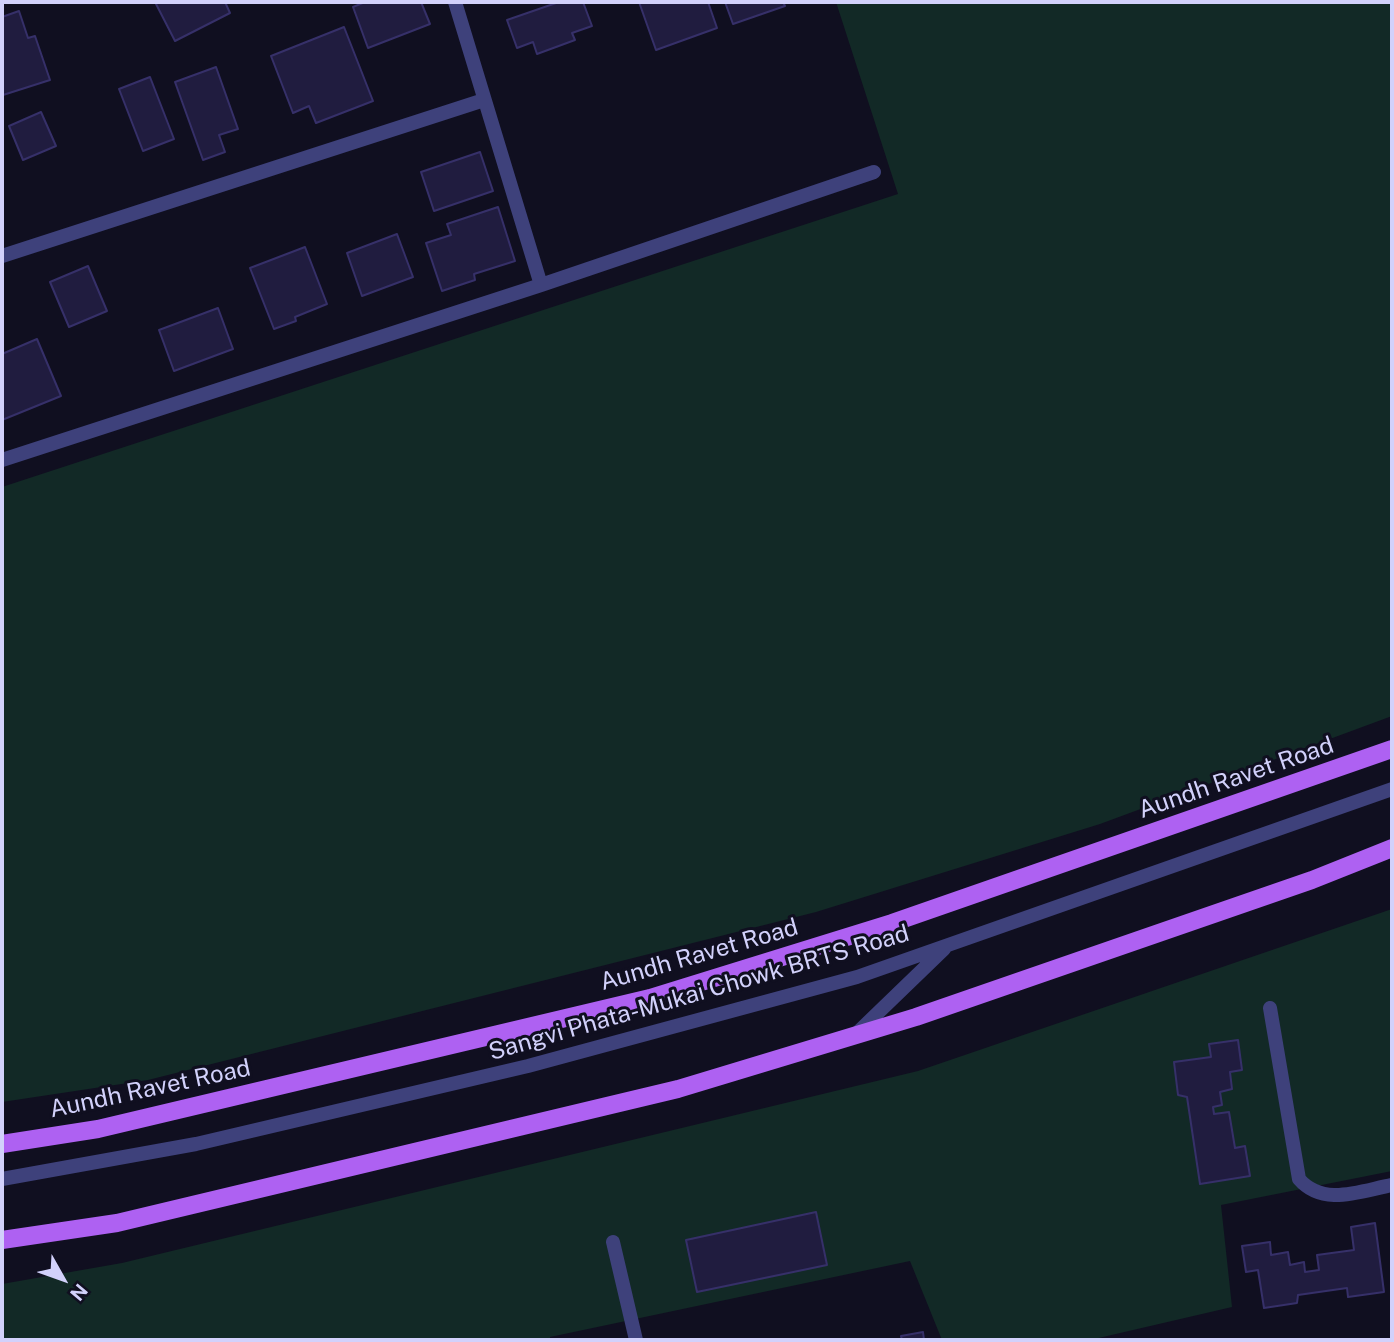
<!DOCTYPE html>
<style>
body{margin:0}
#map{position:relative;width:1394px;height:1342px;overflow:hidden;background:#100f20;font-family:"Public Sans",sans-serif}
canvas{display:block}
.frame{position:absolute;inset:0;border:4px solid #d2d1fb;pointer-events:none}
.north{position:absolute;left:28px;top:1244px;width:70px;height:70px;-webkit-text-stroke:5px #100f20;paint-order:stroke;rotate:130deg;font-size:19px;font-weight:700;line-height:28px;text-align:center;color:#d2d1fb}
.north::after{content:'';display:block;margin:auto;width:24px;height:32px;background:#d2d1fb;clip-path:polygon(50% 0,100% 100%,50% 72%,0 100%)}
</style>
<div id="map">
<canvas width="1394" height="1342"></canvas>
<div class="frame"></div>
<div class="north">N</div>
</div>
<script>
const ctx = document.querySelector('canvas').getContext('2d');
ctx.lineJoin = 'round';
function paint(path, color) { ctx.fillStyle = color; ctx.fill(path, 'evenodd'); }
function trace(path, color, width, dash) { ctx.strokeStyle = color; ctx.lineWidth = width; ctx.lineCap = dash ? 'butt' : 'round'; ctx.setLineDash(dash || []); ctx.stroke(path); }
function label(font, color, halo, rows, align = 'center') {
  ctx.font = font + ' "Public Sans",sans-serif'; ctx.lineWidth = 6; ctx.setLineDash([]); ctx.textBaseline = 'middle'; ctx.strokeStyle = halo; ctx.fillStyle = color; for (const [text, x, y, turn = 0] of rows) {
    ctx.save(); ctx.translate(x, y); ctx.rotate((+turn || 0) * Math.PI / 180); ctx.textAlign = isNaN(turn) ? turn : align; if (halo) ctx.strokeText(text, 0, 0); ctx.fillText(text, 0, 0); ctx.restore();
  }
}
paint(new Path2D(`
 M836,2H1392V716L1100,824L816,912L148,1080L2,1102V487L898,194Z
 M1392,909V1171L1221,1205L1232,1307L1090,1340H942L910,1261L550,1337V1340H2V1284L122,1263L918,1071Z`), '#122926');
const building = new Path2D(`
 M155,2H225L230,13L175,41Z
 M365,2H421L430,24L368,48L353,7Z
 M559,2H583L592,26L572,33L575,40L537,54L533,42L517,48L507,20Z
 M639,2H708L717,28L656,50Z
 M725,2H783L785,6L733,24Z
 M19,11L28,38L35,36L50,80L3,95L2,17Z
 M344,27L373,101L316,123L309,106L293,113L271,56Z
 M216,67L238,129L219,135L225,152L203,160L175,82Z
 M150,77L174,139L143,151L119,89Z
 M41,112L56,146L23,160L9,126Z
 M480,152L493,191L434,211L421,172Z
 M498,207L515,261L474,274L475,280L442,291L426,243L451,235L447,224Z
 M397,234L413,277L362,296L347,253Z
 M305,247L327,304L295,317L296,321L274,329L250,268Z
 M88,266L107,311L69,327L50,282Z
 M218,308L233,349L174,371L159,330Z
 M37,339L61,396L2,420V354Z
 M1238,1040L1242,1070L1230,1072L1232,1089L1220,1092L1222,1105L1213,1107L1214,1114L1229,1112L1235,1148L1245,1146L1250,1176L1200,1184L1187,1097L1178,1095L1174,1062L1211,1057L1209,1044Z
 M816,1212L827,1265L697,1292L686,1240Z
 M1375,1223L1384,1292L1348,1297L1347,1288L1298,1295L1297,1303L1264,1308L1258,1270L1246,1272L1242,1246L1270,1242L1271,1255L1288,1252L1290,1265L1304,1262L1305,1272L1319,1270L1317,1255L1354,1250L1351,1227Z
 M923,1332L924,1340H902L901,1336Z`);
paint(building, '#201c3f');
trace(building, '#363069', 2);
trace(new Path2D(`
 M455,2L541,285
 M2,256L484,100
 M2,460L541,285L874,172
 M1270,1008L1299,1179C1323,1207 1360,1191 1392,1185
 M856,1034L944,949
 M2,1179L196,1144L528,1066L857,977L1392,789
 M613,1242L636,1340`), '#3e417b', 14);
trace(new Path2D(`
 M2,1144L98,1129L650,998L892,923L1392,749
 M2,1240L117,1223L678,1089L916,1017L1312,880L1392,848`), '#ae61f2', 18);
label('24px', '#d2d1fb', '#100f20', [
 ["Aundh Ravet Road",1236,778,-19],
 ["Aundh Ravet Road",699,955,-16],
 ["Sangvi Phata-Mukai Chowk BRTS Road",699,993,-16],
 ["Aundh Ravet Road",150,1089,-12]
]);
</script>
